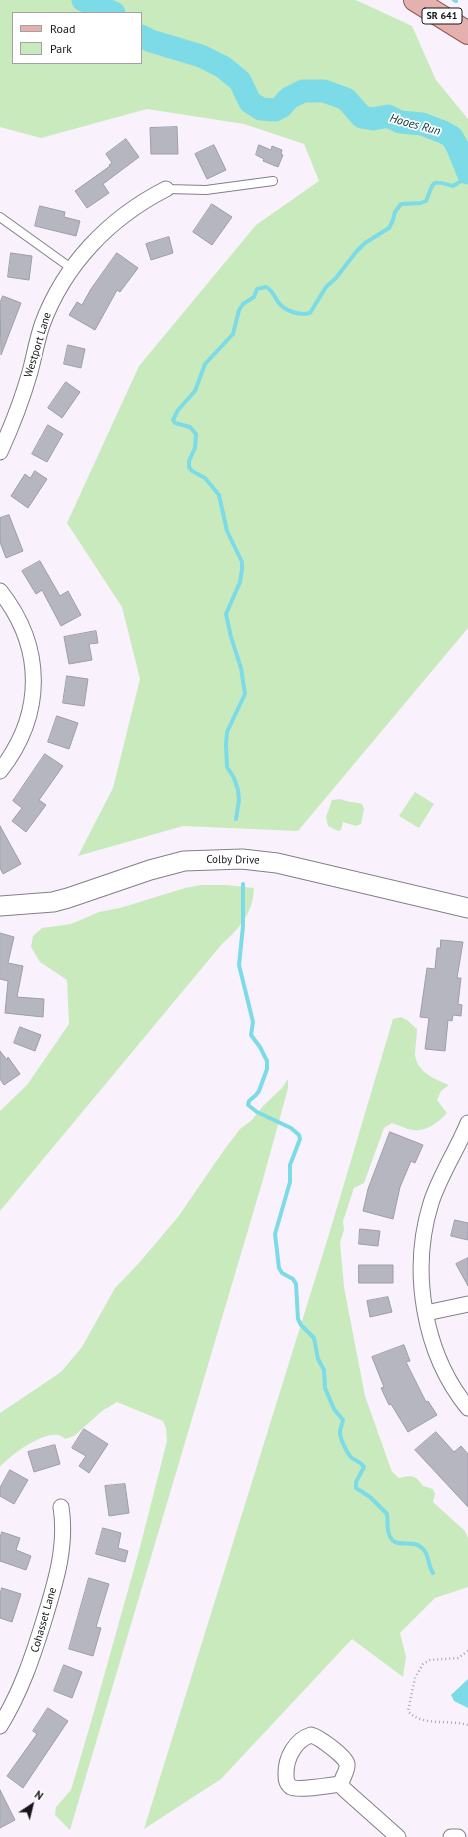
<!DOCTYPE html>
<style>
body{margin:0}
#map{position:relative;width:468px;height:1837px;overflow:hidden;background:#f9f2fd;font-family:"PT Sans",sans-serif}
canvas{display:block}
.legend{position:absolute;left:12px;top:12px;width:130px;height:52px;box-sizing:border-box;background:#fff;border:1px solid #a2a1a3;margin:0;padding:5px 7px;list-style:none;font-size:12px;color:#171519}
.legend li{display:flex;align-items:center;gap:8px;height:20px}
.legend b{width:20px;border:1px solid #a2a1a3}
.north{position:absolute;left:12px;top:1785px;width:40px;height:40px;-webkit-text-stroke:3px #fff;paint-order:stroke;rotate:35deg;font-size:11px;font-weight:700;line-height:16px;text-align:center;color:#171519}
.north::after{content:'';display:block;margin:auto;width:14px;height:18px;background:#171519;clip-path:polygon(50% 0,100% 100%,50% 72%,0 100%)}
</style>
<div id="map">
<canvas width="468" height="1837"></canvas>
<ul class="legend">
<li><b style="height:5px;background:#e4b1af"></b>Road</li>
<li><b style="height:11px;background:#c9eabd"></b>Park</li>
</ul>
<div class="north">N</div>
</div>
<script>
const ctx = document.querySelector('canvas').getContext('2d');
ctx.lineJoin = 'round';
function paint(path, color) { ctx.fillStyle = color; ctx.fill(path, 'evenodd'); }
function trace(path, color, width, dash) { ctx.strokeStyle = color; ctx.lineWidth = width; ctx.lineCap = dash ? 'butt' : 'round'; ctx.setLineDash(dash || []); ctx.stroke(path); }
function label(font, color, halo, rows, align = 'center') {
  ctx.font = font + ' "PT Sans",sans-serif'; ctx.lineWidth = 3.5; ctx.setLineDash([]); ctx.textBaseline = 'middle'; ctx.strokeStyle = halo; ctx.fillStyle = color; for (const [text, x, y, turn = 0] of rows) {
    ctx.save(); ctx.translate(x, y); ctx.rotate((+turn || 0) * Math.PI / 180); ctx.textAlign = isNaN(turn) ? turn : align; if (halo) ctx.strokeText(text, 0, 0); ctx.fillText(text, 0, 0); ctx.restore();
  }
}
paint(new Path2D(`
 M0,0H356L412,26L436,80L468,119V628L298,831L183,826L78,856L113,788L140,679L122,607L67,523L139,366L256,225L319,181L304,144L244,124L147,109L41,138L0,127ZM13,13H141V63H13Z
 M415,792L434,804L419,828L399,816Z
 M340,799C347,802 354,802 362,804L364,809L361,824L356,826L343,822L341,830L338,831L328,826L326,817L332,800Z
 M201,885H227L254,888C253,913 240,928 222,944L0,1211V1111L27,1085L69,1024L67,980L40,962L31,947L33,936L42,928L71,924L99,912L120,908L185,888Z
 M401,1017L407,1020L417,1029C417,1038 415,1047 415,1055C417,1072 436,1080 449,1085L441,1091L437,1100L447,1113C439,1122 426,1132 414,1130C407,1130 399,1125 392,1123L384,1128L364,1183L354,1188L343,1221L344,1230L340,1242L344,1287L365,1396L392,1472L399,1478C412,1475 416,1475 423,1486L433,1489L435,1494L433,1502L465,1531L468,1538V1587L435,1598L400,1633L406,1657L403,1677L352,1639L221,1779L144,1829L330,1231L393,1019Z
 M288,1079V1088L284,1103L262,1183L70,1830L55,1815L56,1807L71,1790L93,1715L139,1551L167,1441L166,1428L163,1421L117,1402L102,1411L74,1436L65,1439C63,1437 60,1435 57,1435C40,1433 11,1455 0,1467V1413L61,1372L82,1347L115,1288L139,1263L178,1217L224,1150L240,1129L252,1120L262,1107L282,1088Z`), '#c9eabd');
paint(new Path2D(`
 M468,1679V1708L454,1701L451,1695Z`), '#7cdbe6');
trace(new Path2D(`
 M454,0L456,1
 M236,819L239,800L238,790L234,778L227,767L226,745L227,732L245,694L241,668L231,637L226,614L240,582L242,570V562L227,531L219,495L205,478L192,471L189,467V461L195,448L196,434L190,427L175,423L173,420L178,410L195,391L205,364L233,334L239,310L243,304L254,297L257,289L266,287C273,291 274,296 278,302C285,311 299,316 310,313L326,287L336,278L356,252L365,243L389,228L393,220L395,212L401,204L421,203L426,201C435,180 430,180 453,186L468,177
 M243,884V926L239,965L253,1022L251,1035L260,1047L267,1061V1069L259,1091L256,1095L249,1101L248,1105L257,1112L291,1128L299,1135L300,1139L290,1165V1182L275,1234L279,1268L282,1273L293,1279L296,1284L298,1319L301,1325L314,1338L318,1359L324,1370L325,1388L334,1409L343,1420C342,1424 340,1429 340,1433C340,1438 347,1454 352,1458C356,1461 361,1462 364,1467L356,1482V1488L370,1497L387,1514C388,1520 387,1524 388,1530C392,1553 411,1537 422,1548C430,1554 427,1565 433,1573`), '#7cdbe6', 4);
trace(new Path2D(`
 M83,0L114,13
 M141,36L151,41L201,56L223,67L240,81L250,102L261,109L275,110L281,107L289,98L303,91H324L346,99L362,117L373,119L388,116L400,122L422,124L443,132L452,137L458,148L468,173`), '#7cdbe6', 23);
const building = new Path2D(`
 M177,127L178,154H151L150,128Z
 M126,139L139,157L103,184L109,193L87,208L75,191L110,166L109,165L112,163L106,154Z
 M214,145L226,170L207,179L195,154Z
 M259,145L271,150L272,146L282,150L281,154L283,155L278,167L263,161L264,159L256,155Z
 M212,204L232,217L212,245L193,232Z
 M40,206L65,212L64,217L80,221L76,236L35,226Z
 M169,237L173,253L151,260L146,244Z
 M11,253L32,256L29,280L8,277Z
 M117,253L138,268L120,292L117,290L95,330L69,315L77,302L82,305L91,289Z
 M3,296L21,303L1,355L0,303Z
 M68,345L85,349L81,368L64,364Z
 M66,382L80,392L62,418L48,408Z
 M48,425L63,434L47,462L32,454Z
 M35,471L47,479L28,508L11,496L25,474L30,478Z
 M9,515L23,551L6,558L0,542V518Z
 M40,561L60,596L68,591L81,615L61,626L42,590L36,594L22,571Z
 M96,631L98,643L89,644L92,660L69,664L64,637Z
 M67,676L88,679L84,706L63,703Z
 M57,716L78,723L69,749L48,742Z
 M45,754L63,766L39,800L46,805L26,832L12,821L22,808L13,801Z
 M0,826L21,864L3,874L0,868Z
 M0,933L14,937L8,963L23,966L17,997L44,999L43,1017L5,1013L8,981L0,979Z
 M441,940L463,942L457,978H461L458,1004L462,1005L461,1016L453,1015L452,1021L448,1020L445,1051L425,1049L429,1018L420,1017L427,968L435,969L437,948H440Z
 M20,1027L41,1035L35,1051L14,1043Z
 M0,1051L7,1060L8,1057L20,1074L4,1085L0,1079Z
 M390,1132L423,1145L415,1163L411,1161L400,1187L393,1219L363,1211L368,1189Z
 M455,1220L468,1223V1240L451,1236Z
 M360,1229L380,1231L378,1246L359,1244Z
 M468,1258V1286L456,1264Z
 M359,1265H393V1283H359Z
 M388,1297L392,1312L370,1317L367,1301Z
 M404,1345L410,1361L406,1362L426,1402L428,1401L437,1415L408,1432L391,1404L389,1405L381,1388L384,1387L372,1357Z
 M84,1429L108,1444L89,1473L79,1466L86,1456L72,1448Z
 M436,1432L454,1452L461,1446L468,1454V1507L415,1450Z
 M55,1445L60,1464L34,1472L28,1452Z
 M10,1470L28,1480L14,1504L0,1496V1488Z
 M125,1484L129,1513L109,1516L105,1486Z
 M103,1528L121,1533L118,1548L128,1551L125,1562L96,1554Z
 M2,1532L20,1538L16,1550L31,1556L26,1570L0,1561V1538Z
 M89,1578L109,1584L96,1627L101,1628L93,1656L69,1649Z
 M2,1588L21,1594L12,1622L0,1618V1594Z
 M64,1665L82,1672L72,1698L54,1691Z
 M48,1708L68,1721L23,1788L7,1776L37,1734L33,1731Z
 M0,1790L15,1820L0,1828Z`);
paint(building, '#b6b6c1');
trace(building, '#9e9da8', 1);
const service = new Path2D(`
 M166,189L206,190L273,181
 M0,217L71,268`);
const minor = new Path2D(`
 M0,452C12,426 22,400 30,372C34,357 37,340 42,325C64,265 109,218 166,189
 M0,591C45,648 44,715 0,771
 M468,1123C457,1150 440,1175 431,1203C410,1270 423,1353 468,1408
 M426,1313L468,1304
 M0,1726C21,1692 33,1656 45,1617C56,1581 67,1545 61,1507
 M311,1735C319,1737 345,1756 347,1764C348,1771 342,1777 341,1784C331,1785 299,1791 291,1787C286,1783 286,1779 286,1773C286,1758 295,1740 311,1735Z
 M341,1784L344,1789L398,1837
 M451,1837H458`);
const tertiary = new Path2D(`
 M0,906L53,902L68,898L150,870L184,861L242,859L277,863L468,908`);
const primary = new Path2D(`
 M415,0L468,33`);
trace(service, '#847e88', 10);
trace(minor, '#847e88', 17);
trace(tertiary, '#847e88', 21);
trace(primary, '#915957', 24);
trace(new Path2D(`
 M468,1651L458,1658L430,1660L423,1664L415,1678L408,1711C421,1727 450,1719 468,1725`), '#aca7b0', 2.5, [1, 3]);
trace(service, '#fff', 8);
trace(minor, '#fff', 15);
trace(tertiary, '#fff', 19);
trace(primary, '#e4b1af', 22);
for (const [x, y, w] of [
 [442,16,40]
]) { const box = new Path2D(); box.roundRect(x - w / 2, y - 8, w, 16, 3); ctx.fillStyle = '#fff'; ctx.fill(box); trace(box, '#171519', 1); }
label('bold 10px', '#171519', null, [
 ["SR 641",442,16]
]);
label('11px', '#171519', '#fff', [
 ["Westport Lane",38,345,-73],
 ["Colby Drive",233,860,1],
 ["Cohasset Lane",44,1620,-74]
]);
label('italic 12px', '#033438', '#fff', [
 ["Hooes Run",415,125,15]
]);
</script>
